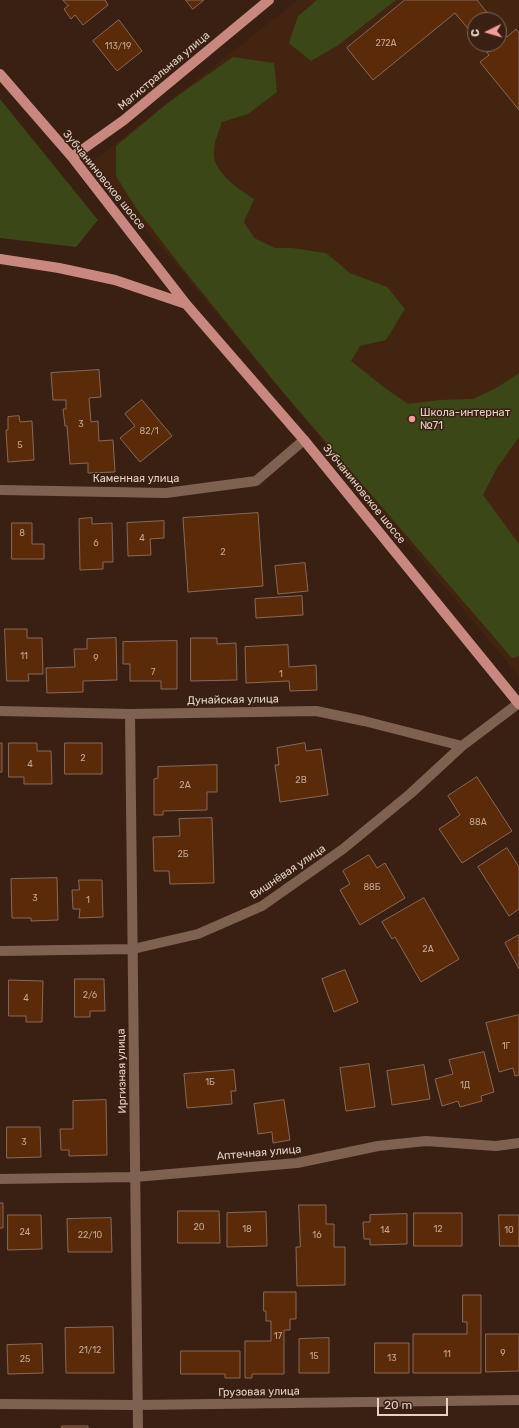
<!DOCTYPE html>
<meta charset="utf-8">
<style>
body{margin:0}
#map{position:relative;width:519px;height:1428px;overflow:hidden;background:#3a2012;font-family:Rubik,sans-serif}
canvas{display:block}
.north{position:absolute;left:467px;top:12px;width:40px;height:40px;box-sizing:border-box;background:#3a2012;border:1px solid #7e675b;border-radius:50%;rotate:265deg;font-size:11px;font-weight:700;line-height:16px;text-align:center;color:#e3d2c8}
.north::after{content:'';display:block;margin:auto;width:14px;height:18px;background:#f59b9a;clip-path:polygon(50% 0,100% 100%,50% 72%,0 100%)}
.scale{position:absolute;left:377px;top:1398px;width:71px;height:18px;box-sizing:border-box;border:2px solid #e3d2c8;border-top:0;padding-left:5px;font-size:12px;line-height:14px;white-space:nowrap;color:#e3d2c8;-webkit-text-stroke:3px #3a2012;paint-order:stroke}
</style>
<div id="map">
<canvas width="519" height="1428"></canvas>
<div class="north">С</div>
<div class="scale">20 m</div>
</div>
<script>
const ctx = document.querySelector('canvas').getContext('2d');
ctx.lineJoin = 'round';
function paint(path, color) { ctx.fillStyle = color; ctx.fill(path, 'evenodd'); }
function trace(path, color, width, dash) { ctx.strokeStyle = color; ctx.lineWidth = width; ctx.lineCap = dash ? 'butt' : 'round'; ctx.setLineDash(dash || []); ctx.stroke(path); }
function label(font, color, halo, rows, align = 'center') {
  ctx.font = font + ' Rubik,sans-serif'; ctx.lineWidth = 3; ctx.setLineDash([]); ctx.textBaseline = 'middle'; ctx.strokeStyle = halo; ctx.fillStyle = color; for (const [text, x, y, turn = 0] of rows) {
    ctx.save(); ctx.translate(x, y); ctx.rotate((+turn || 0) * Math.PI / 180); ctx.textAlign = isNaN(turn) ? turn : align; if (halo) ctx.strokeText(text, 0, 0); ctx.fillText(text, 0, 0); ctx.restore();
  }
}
paint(new Path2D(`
 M298,0H519V676L91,163ZM475,20H499V44H475Z`), '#432411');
paint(new Path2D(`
 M317,0H396L337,46L311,61L289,43L298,16Z
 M233,57L274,63L277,92L248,114L222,122C219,131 214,142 214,152C212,172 240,190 254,199L244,222L254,238L275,248H292L326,253L350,273L387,287L405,309L386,340L360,346L351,361L385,388L408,404L439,400L473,399L498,387L519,373V437L497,468L483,495L519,544V656L512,658L282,391L179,264L136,208L116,176V146L169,102Z
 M0,99L98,220L76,247L0,238Z`), '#3b4716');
const building = new Path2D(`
 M63,0H105L108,5L83,25L75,15L71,19L64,9L68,6Z
 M186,0H204L193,9Z
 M405,0H477L493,20H475V37L455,13L373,80L347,48Z
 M119,20L142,51L117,71L93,41Z
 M499,27L507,37L516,29L519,33V110L480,62L489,55L480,44H499Z
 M99,370L101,397L89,398L91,422L98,421L99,441L113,440L115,472L88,473V463L70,464L67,426H65L63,409H66V400H53L51,373Z
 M142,400L172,436L140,462L120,438L135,426L125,414Z
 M19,416L20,422L32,421L34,460L8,462L6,430H8V417Z
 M258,513L263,586L188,592L183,518Z
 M92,518V524L112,523L113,562H103V569L80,570L79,519Z
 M164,521V538L150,539L151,555L128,556L127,523Z
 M12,523H32V544H44V559H12Z
 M305,563L308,591L278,594L275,566Z
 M302,596L303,615L256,618L255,599Z
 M5,629H27V638H42L43,674H28L29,681H7Z
 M116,638L117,680L83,681V692L47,693L46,668L75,667L74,649H87V639Z
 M191,638H217V644L236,643L237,680L191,681Z
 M177,641V689H161V681H130V664H123V642Z
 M288,645L289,667L316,665L317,690L290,691L289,681L246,683L245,647Z
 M0,743H2V772H0Z
 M9,743H37V751H51L52,784H24V777H9Z
 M65,743H102V774H65Z
 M305,743L306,751L321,749L328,795L280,802L275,765H279L277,748Z
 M217,765V792H207V810L163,811V815H154V779L158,778V767Z
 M477,777L512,831L462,863L439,829L460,815L448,796Z
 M212,818L214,883L170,884L169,871H154L153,837L180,836L179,819Z
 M507,848L519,867V909L509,916L478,867Z
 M369,855L377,868L385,863L405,898L360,925L340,890L350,884L343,871Z
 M57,878L58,920L31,921V918H12L11,879Z
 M79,880H102L103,917L79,918L80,909H73L72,890H79Z
 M424,898L459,959L421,982L395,937L392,939L382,922Z
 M519,935V969L505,943Z
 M345,970L358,1002L334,1012L322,979Z
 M75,979H104L105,1011H90V1017H75Z
 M9,980L43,981L42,1022H26V1016H9Z
 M519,1015V1075L515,1076L513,1068L499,1072L486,1023Z
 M484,1052L494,1092L481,1096L482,1101L460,1107L458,1101L442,1106L435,1079L453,1074L449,1060Z
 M369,1064L375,1107L346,1111L340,1068Z
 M424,1065L430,1099L392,1105L387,1071Z
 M234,1070L236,1091H231L232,1104L187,1108L184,1074Z
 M106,1100L107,1155L69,1156V1150H61L60,1129H73V1101Z
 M284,1100L290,1140L273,1143L272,1132L258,1134L254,1104Z
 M7,1127H40L41,1157L7,1158Z
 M0,1203H3V1228H0Z
 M299,1205H326V1224H334V1247H345V1285L297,1286L296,1247H300Z
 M178,1211H219L220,1243H178Z
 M266,1212L267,1246L227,1247V1213Z
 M414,1213H462V1246H414Z
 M407,1214V1244L370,1245V1239H364L363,1222H370V1215Z
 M8,1215H41L42,1249L8,1250Z
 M499,1215H519V1246H500Z
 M111,1218L112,1252H68L67,1219Z
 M264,1292H296V1319H290V1330H284V1374H252V1378H245V1341H271V1321H266V1311H264Z
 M463,1295H481V1373H413V1334H467V1322H463Z
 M113,1327L114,1373H66L65,1328Z
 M486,1334H519V1371L486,1372Z
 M329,1338V1373H299V1339Z
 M375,1343H409V1373H375Z
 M42,1344L43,1373L8,1374L7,1345Z
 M181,1351H240V1378H225V1374H181Z
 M62,1426H88V1428H62Z`);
paint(building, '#5b2b09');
trace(building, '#886959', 1);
trace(new Path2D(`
 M0,490L166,493L256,481L304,440
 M0,711L130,714L316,711L364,721L462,746
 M130,714L138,1428
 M0,951L133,949L198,934L262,906L343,849L410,794L462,746L519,703
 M0,1179L135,1177L297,1163L378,1146L426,1141L496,1146L519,1143
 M0,1404L138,1405L519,1400`), '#7f6150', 10);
trace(new Path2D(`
 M0,74L72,157L186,304L304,440L519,704
 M72,157L124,120L269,0
 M0,259L59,268L115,280L186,304`), '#c9887f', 10);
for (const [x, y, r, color] of [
 [412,419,4,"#f59b9a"]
]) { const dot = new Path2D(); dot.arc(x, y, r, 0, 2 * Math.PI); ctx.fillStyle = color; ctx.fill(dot); trace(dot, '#3a2012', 1.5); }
label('9px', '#c1a898', null, [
 ["272А",386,43],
 ["113/19",118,46],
 ["3",81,424],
 ["82/1",149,431],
 ["5",20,445],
 ["8",22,533],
 ["4",142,538],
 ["6",96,543],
 ["2",223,552],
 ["11",24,656],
 ["9",96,658],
 ["7",153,672],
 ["1",281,674],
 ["2",83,758],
 ["4",30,764],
 ["2В",301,780],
 ["2А",185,785],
 ["88А",478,822],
 ["2Б",183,854],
 ["88Б",372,887],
 ["3",35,898],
 ["1",88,900],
 ["2А",428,949],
 ["2/6",90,995],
 ["4",26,998],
 ["1Г",506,1046],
 ["1Б",210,1082],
 ["1Д",465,1085],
 ["3",24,1142],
 ["20",199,1227],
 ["18",247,1229],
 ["12",438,1229],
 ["14",385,1230],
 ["10",509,1230],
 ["24",25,1232],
 ["22/10",90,1235],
 ["16",317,1235],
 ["17",278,1336],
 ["21/12",90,1350],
 ["9",503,1353],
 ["11",447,1354],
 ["15",314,1356],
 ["13",392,1358],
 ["25",25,1359]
]);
label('11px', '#e3d2c8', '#3a2012', [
 ["Магистральная улица",164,71,-40],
 ["Зубчаниновское шоссе",104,180,51],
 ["Каменная улица",136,479],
 ["Зубчаниновское шоссе",364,494,51],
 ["Дунайская улица",233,700,-1],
 ["Вишнёвая улица",288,872,-34],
 ["Иргизная улица",122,1071,-91],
 ["Аптечная улица",259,1153,-5],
 ["Грузовая улица",259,1392,-1]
]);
label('11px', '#e3d2c8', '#3a2012', [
 ["Школа-интернат",420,413],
 ["№71",420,426]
], 'left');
</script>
